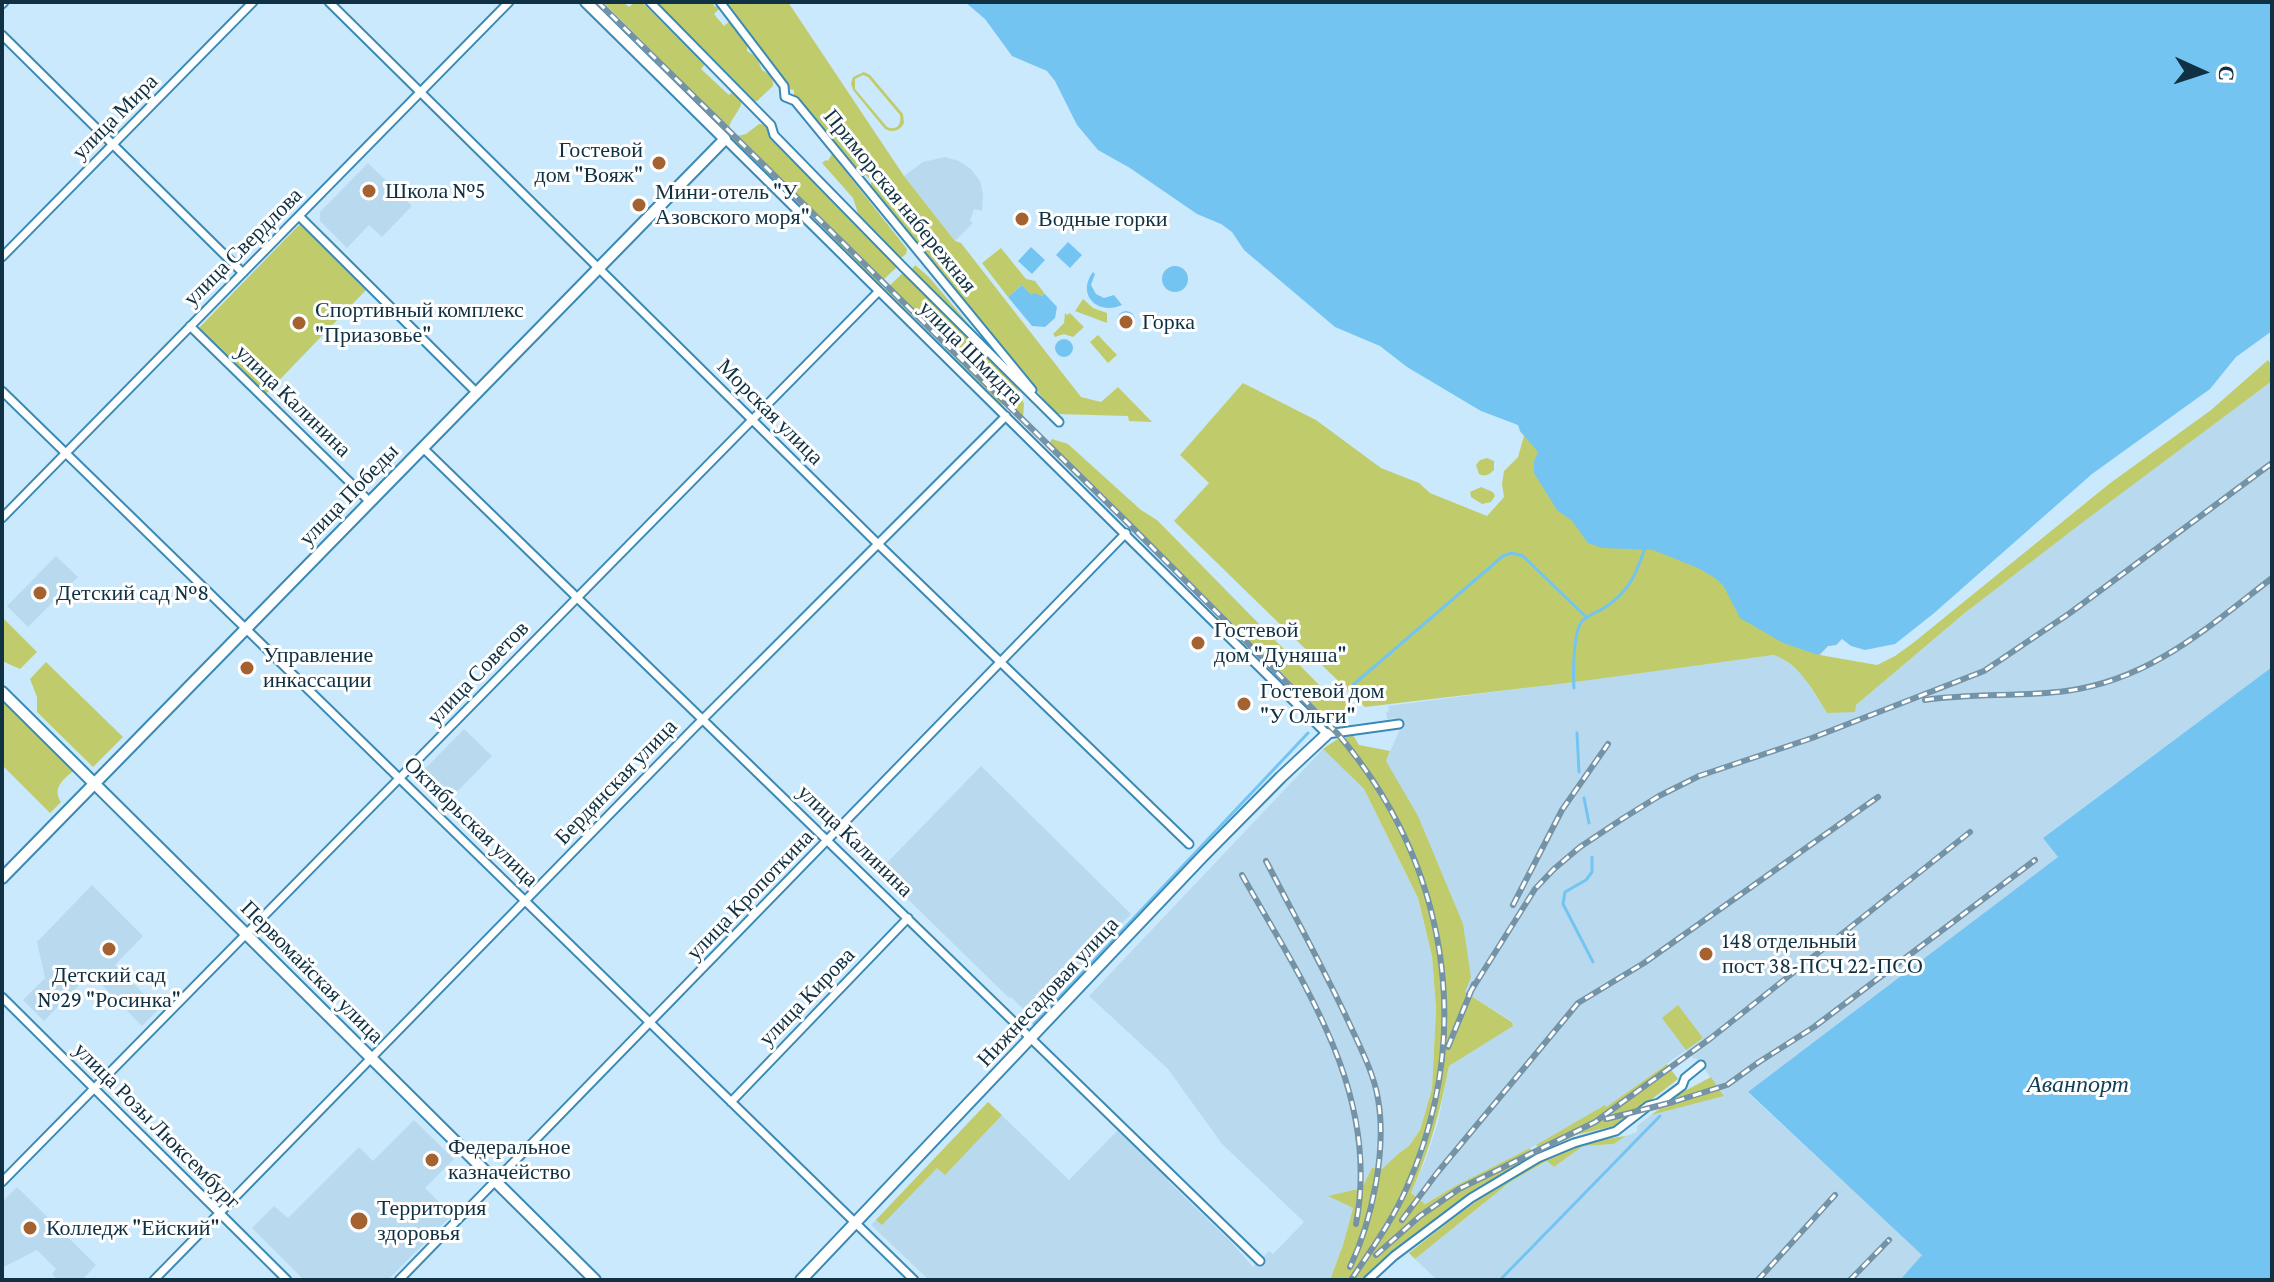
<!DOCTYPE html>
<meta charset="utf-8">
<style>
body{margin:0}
#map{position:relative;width:2274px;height:1282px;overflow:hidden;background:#cbe9fc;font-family:"Crimson Pro",serif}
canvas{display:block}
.frame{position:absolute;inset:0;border:4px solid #0f3143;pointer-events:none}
.north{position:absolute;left:2162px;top:32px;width:80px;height:80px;-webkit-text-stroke:6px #fff;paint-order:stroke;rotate:93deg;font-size:22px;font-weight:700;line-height:32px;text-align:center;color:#0f3143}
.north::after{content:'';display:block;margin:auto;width:28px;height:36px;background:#0f3143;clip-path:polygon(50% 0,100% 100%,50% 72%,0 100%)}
</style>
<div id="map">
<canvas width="2274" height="1282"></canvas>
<div class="frame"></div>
<div class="north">С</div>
</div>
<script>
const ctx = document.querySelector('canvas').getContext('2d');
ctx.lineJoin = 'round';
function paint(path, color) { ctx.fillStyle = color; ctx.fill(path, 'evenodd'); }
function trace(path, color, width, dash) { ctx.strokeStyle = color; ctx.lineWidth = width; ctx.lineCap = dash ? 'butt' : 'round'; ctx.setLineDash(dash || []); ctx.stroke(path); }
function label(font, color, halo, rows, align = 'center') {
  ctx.font = font + ' "Crimson Pro",serif'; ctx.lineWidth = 6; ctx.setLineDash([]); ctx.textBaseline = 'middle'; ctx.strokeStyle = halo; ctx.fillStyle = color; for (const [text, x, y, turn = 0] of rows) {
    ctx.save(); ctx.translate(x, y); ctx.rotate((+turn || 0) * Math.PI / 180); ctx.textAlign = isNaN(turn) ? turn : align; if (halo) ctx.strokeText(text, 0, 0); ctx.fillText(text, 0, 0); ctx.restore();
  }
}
paint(new Path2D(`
 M945,157L959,161L971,169L980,181L983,194L982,211L974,209L970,221L973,223L955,241L904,176L923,162Z
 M368,163L412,206L382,237L369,225L347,248L320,221V212Z
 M2272,381V667L2043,838L2059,857L1748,1093L1923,1255L1900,1280H1883L1881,1278L1879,1280H1437L1415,1259L1510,1182L1548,1161L1554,1167L1583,1146L1614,1144L1626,1136L1637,1132V1126L1651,1115L1724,1095L1696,1058L1694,1059L1686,1050L1606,1107L1604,1106L1538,1144L1455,1186L1424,1204L1411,1193L1425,1161L1438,1122L1449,1066L1513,1025L1512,1021L1465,992L1386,761L1400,729L1399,718L1387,719L1386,712L1389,711L1388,706L1774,655L1784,659L1802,674L1827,713L1856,705L1966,612L2082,522Z
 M56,556L78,577L28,627L7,606Z
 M464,729L492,756L443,806L416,778Z
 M1323,749L1364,789L1418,898L1432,956L1436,1009L1432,1089L1420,1130L1409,1146L1399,1153L1382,1169L1372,1168L1362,1188L1329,1196L1353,1208L1343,1245L1330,1280H929L871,1225L988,1102L1069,1180L1118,1130L1168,1178V1181L1232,1243L1253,1267L1269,1251L1273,1254L1304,1222L1222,1144L1168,1069L1089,996Z
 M981,766L1131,914L1047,1001L1048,1003L1038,1013L1036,1011L1030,1016L1011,997L1009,998L879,871Z
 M92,885L143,936L115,965L159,1009L142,1026L99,982L95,985L87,977L44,1021L23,1000L45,978L37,942Z
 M414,1120L454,1159L425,1188L452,1215L388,1280H304L252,1228L274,1206L288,1218L359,1147L373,1161Z
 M17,1187L96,1265L82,1280H58L52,1274L56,1269L37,1250L2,1268V1202Z`), '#b9daee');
paint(new Path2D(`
 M593,2H597L883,285L882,286Z
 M603,2H623L629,7L635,2H642L705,64L701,69L729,95L733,91L742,100C741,111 731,117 729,128Z
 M656,2H713L714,6L720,8L714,14L724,26L730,21L747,45V51C757,56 758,61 762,70C768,73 774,77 773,86L757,101H753Z
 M723,2H788L904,176L955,241L961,243L1081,397L1101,402L1118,387L1152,422L1129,421L1128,416L1056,414L868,186L872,182L866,175L862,178L794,95V90L789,89Z
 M864,72L870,75L903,114L904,123C900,131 893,133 885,129L853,90L851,83L853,77ZM863,75L868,77L900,115C902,125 896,131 887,127L855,89V79Z
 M759,124L766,125L769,134L897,267L883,280L737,136L746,134Z
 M832,154L907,249L906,254L901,258L859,216L853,198L822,163L826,160L828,161Z
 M300,224L367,289L265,395L198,329Z
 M1001,248L1026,279L1035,281L1045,294L1041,296H1031L1022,285L1008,297L982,263Z
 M915,265L929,277L982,340L980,341L913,272L912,269Z
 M904,272L1017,387L1024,404L1023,419L888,287Z
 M885,287L1005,404L1001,405L884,288Z
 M1083,299L1093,308L1107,313V323L1075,311Z
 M1065,313L1067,315L1070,313L1084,327L1073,337L1064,334L1055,337L1053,334L1064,323Z
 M1098,335L1117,355L1108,363L1090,342Z
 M2268,360L2272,366V381L2083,522L1966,612L1856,705L1855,712L1827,713C1813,691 1800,664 1774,655L1575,682L1365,707L1174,521L1209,483L1180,455L1243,383L1316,420L1381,468L1419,483L1430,493L1487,516L1504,497L1502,484L1504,471L1518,457L1524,436L1520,431L1839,642L1836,645L1828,646L1820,655L1877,665L1895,656L1913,643L2109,484L2211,410Z
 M1052,439L1068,444L1141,510L1157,520L1329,695L1342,692L1352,704L1347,719L1335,727L1053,447L1050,442Z
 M1487,458L1494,461V470C1489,475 1485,477 1479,474L1476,465L1480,460Z
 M1481,487L1493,492L1495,496L1491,502L1482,504L1471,497L1470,492Z
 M2,617L37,652L20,669L2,661Z
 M46,662L123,737L93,767L37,712V697L30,679Z
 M2,700L73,771C63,780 52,788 61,802L50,813L2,765Z
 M1353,735L1359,745L1390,751L1386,761L1418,816L1463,924L1471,977L1465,992L1512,1022L1513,1026L1449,1066C1440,1112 1430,1149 1411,1193L1425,1204L1455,1186L1530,1148L1534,1156L1470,1194L1362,1280H1330L1343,1245L1353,1208L1328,1196L1362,1188L1372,1168L1382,1169L1399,1153L1409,1146L1420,1130L1432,1089L1436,1009L1432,956L1418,898L1364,789L1323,749L1336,740Z
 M1678,1005L1703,1038L1686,1050L1662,1018Z
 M1667,1064L1678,1079L1618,1125L1576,1135L1541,1152L1536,1145L1605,1105L1606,1107Z
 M1711,1077L1724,1096L1651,1115L1681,1093Z
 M988,1102L1002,1115L945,1175L937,1168L882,1225L876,1220Z
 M1626,1136L1614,1144L1583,1146L1554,1167L1547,1161L1510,1182L1415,1259L1409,1253C1462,1212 1518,1164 1583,1144C1597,1140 1612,1138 1626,1136Z`), '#c0cc6b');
paint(new Path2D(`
 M965,2H2272V331L2236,357L2210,389L2092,474L1933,614L1895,644L1865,650L1851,646L1842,639L1836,645L1828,646L1818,655L1783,643L1740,618L1723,585L1715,578L1698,568L1653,550L1602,548L1588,543L1572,521L1557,510L1534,473V461L1538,452L1520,431L1518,425L1481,411L1407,367L1380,346L1335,327L1244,250L1232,232L1221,224L1197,214L1130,168L1098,150L1077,125L1055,81L1047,71L1012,56L985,19Z
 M1068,242L1082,255L1070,268L1056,255Z
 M1031,247L1045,260L1032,274L1018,261Z
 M1162 279a13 13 0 1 1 26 0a13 13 0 1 1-26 0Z
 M1093,272L1095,274L1091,285L1096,294L1104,298L1114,295L1122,305C1097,316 1076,294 1093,272Z
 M1022,285L1031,295L1034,293L1041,296L1045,294L1057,307L1055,318L1045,327L1032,326L1008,297Z
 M1117 320a9 9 0 1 1 18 0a9 9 0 1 1-18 0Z
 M1055 348a9 9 0 1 1 18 0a9 9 0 1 1-18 0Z
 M2272,667V1280H1900L1922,1255L1748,1092L2058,857L2043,838Z`), '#74c4f2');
trace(new Path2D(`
 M1353,685L1503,556L1512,553L1523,556L1587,618
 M1574,688C1573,674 1573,630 1583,620C1588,615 1598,612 1604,608C1628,593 1636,575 1645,548
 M1577,733L1579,772
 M1584,798L1589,823
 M1592,857V872L1586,880L1565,892L1563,904L1593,962
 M1034,1024L1308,733
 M1500,1280L1660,1116`), '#74c4f2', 3);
const street = new Path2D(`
 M329,2L878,544L1189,844
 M650,2L771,125L774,135L903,267L1059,422
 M720,2L784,86L785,97L795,101L1032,390
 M2,4L4,2
 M2,35L243,273
 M725,139L1327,734L1399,724
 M299,216L477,393
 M2,257L253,2
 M190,326L370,502
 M2,391L914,1280
 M423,448L1260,1261
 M2,518L509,2
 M2,997L287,1280
 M731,1102L908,918
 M2,1182L879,291
 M154,1280L695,727L1006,416
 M399,1280L1126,533
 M1368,1280L1394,1256L1471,1198L1538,1158L1574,1143L1616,1131L1648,1106L1659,1103L1682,1086L1685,1078L1701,1065`);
const secondary = new Path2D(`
 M2,692L595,1280
 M2,878L725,139L586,2
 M801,1280L1202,857L1281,777L1327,734`);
trace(street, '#3a8ab5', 11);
trace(secondary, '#3a8ab5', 14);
trace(street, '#fff', 7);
trace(secondary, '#fff', 10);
const rail = new Path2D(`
 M598,2L1137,532L1337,733C1447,862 1476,1030 1407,1187C1393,1220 1371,1250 1351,1280
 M1925,700C1972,693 2019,697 2066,691C2150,680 2207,628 2272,578
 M1266,861C1294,915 1324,969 1350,1025C1361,1049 1374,1074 1378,1099C1387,1150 1372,1221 1350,1267
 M1242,875C1303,983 1381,1093 1356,1224
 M1513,905L1562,810L1608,744
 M1469,994L1535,889L1554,869L1580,847L1622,819L1659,796L1699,776L1812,738L1984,671L2070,613L2272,463
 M1448,1047L1474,984
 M1606,1119L1673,1102L1727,1085L1759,1062L1814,1027L2035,860
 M1402,1220L1437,1173L1578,1003L1644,963L1878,797
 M1376,1255L1420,1216L1459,1189L1595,1122L1711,1038L1970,832
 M1758,1280L1835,1195
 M1850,1280L1889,1240`);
trace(rail, '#7493a6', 6);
trace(rail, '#fff', 3, [9]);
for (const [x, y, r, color] of [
 [659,163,8,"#a56231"],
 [369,191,8,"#a56231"],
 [639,205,8,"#a56231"],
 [1022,219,8,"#a56231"],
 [1126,322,8,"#a56231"],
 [299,323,8,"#a56231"],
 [40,593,8,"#a56231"],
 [1198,643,8,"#a56231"],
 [247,668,8,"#a56231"],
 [1244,704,8,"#a56231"],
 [109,949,8,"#a56231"],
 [1706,954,8,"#a56231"],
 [432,1160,8,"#a56231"],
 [359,1221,10,"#a56231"],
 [30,1228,8,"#a56231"]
]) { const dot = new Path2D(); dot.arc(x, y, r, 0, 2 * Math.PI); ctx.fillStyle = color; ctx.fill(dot); trace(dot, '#fff', 3); }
label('22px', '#0f3143', '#fff', [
 ["улица Мира",115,117,-45],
 ["Приморская набережная",900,201,51],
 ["улица Свердлова",243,247,-45],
 ["улица Шмидта",971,353,45],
 ["улица Калинина",293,401,44],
 ["Морская улица",770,412,45],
 ["улица Победы",349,495,-46],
 ["улица Советов",478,673,-46],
 ["Бердянская улица",616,782,-46],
 ["Октябрьская улица",471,822,44],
 ["улица Калинина",855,841,44],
 ["улица Кропоткина",750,895,-46],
 ["Первомайская улица",312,972,45],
 ["Нижнесадовая улица",1048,992,-47],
 ["улица Кирова",807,997,-46],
 ["улица Розы Люксембург",157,1126,45]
]);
label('22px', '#0f3143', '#fff', [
 ["Гостевой",643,150,"right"],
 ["дом \"Вояж\"",643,175,"right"],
 ["Школа №5",385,191],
 ["Мини-отель \"У",655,192],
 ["Азовского моря\"",655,217],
 ["Водные горки",1038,219],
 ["Спортивный комплекс",315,310],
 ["\"Приазовье\"",315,335],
 ["Горка",1142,322],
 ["Детский сад №8",56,593],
 ["Гостевой",1214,630],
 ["дом \"Дуняша\"",1214,655],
 ["Управление",263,655],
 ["инкассации",263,680],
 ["Гостевой дом",1260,691],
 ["\"У Ольги\"",1260,716],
 ["148 отдельный",1722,941],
 ["пост 38-ПСЧ 22-ПСО",1722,966],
 ["Детский сад",109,975,"center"],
 ["№29 \"Росинка\"",109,1000,"center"],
 ["Федеральное",448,1147],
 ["казначейство",448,1172],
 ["Территория",377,1208],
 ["здоровья",377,1233],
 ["Колледж \"Ейский\"",46,1228]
], 'left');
label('italic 24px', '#113f57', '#fff', [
 ["Аванпорт",2078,1085]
]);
</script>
